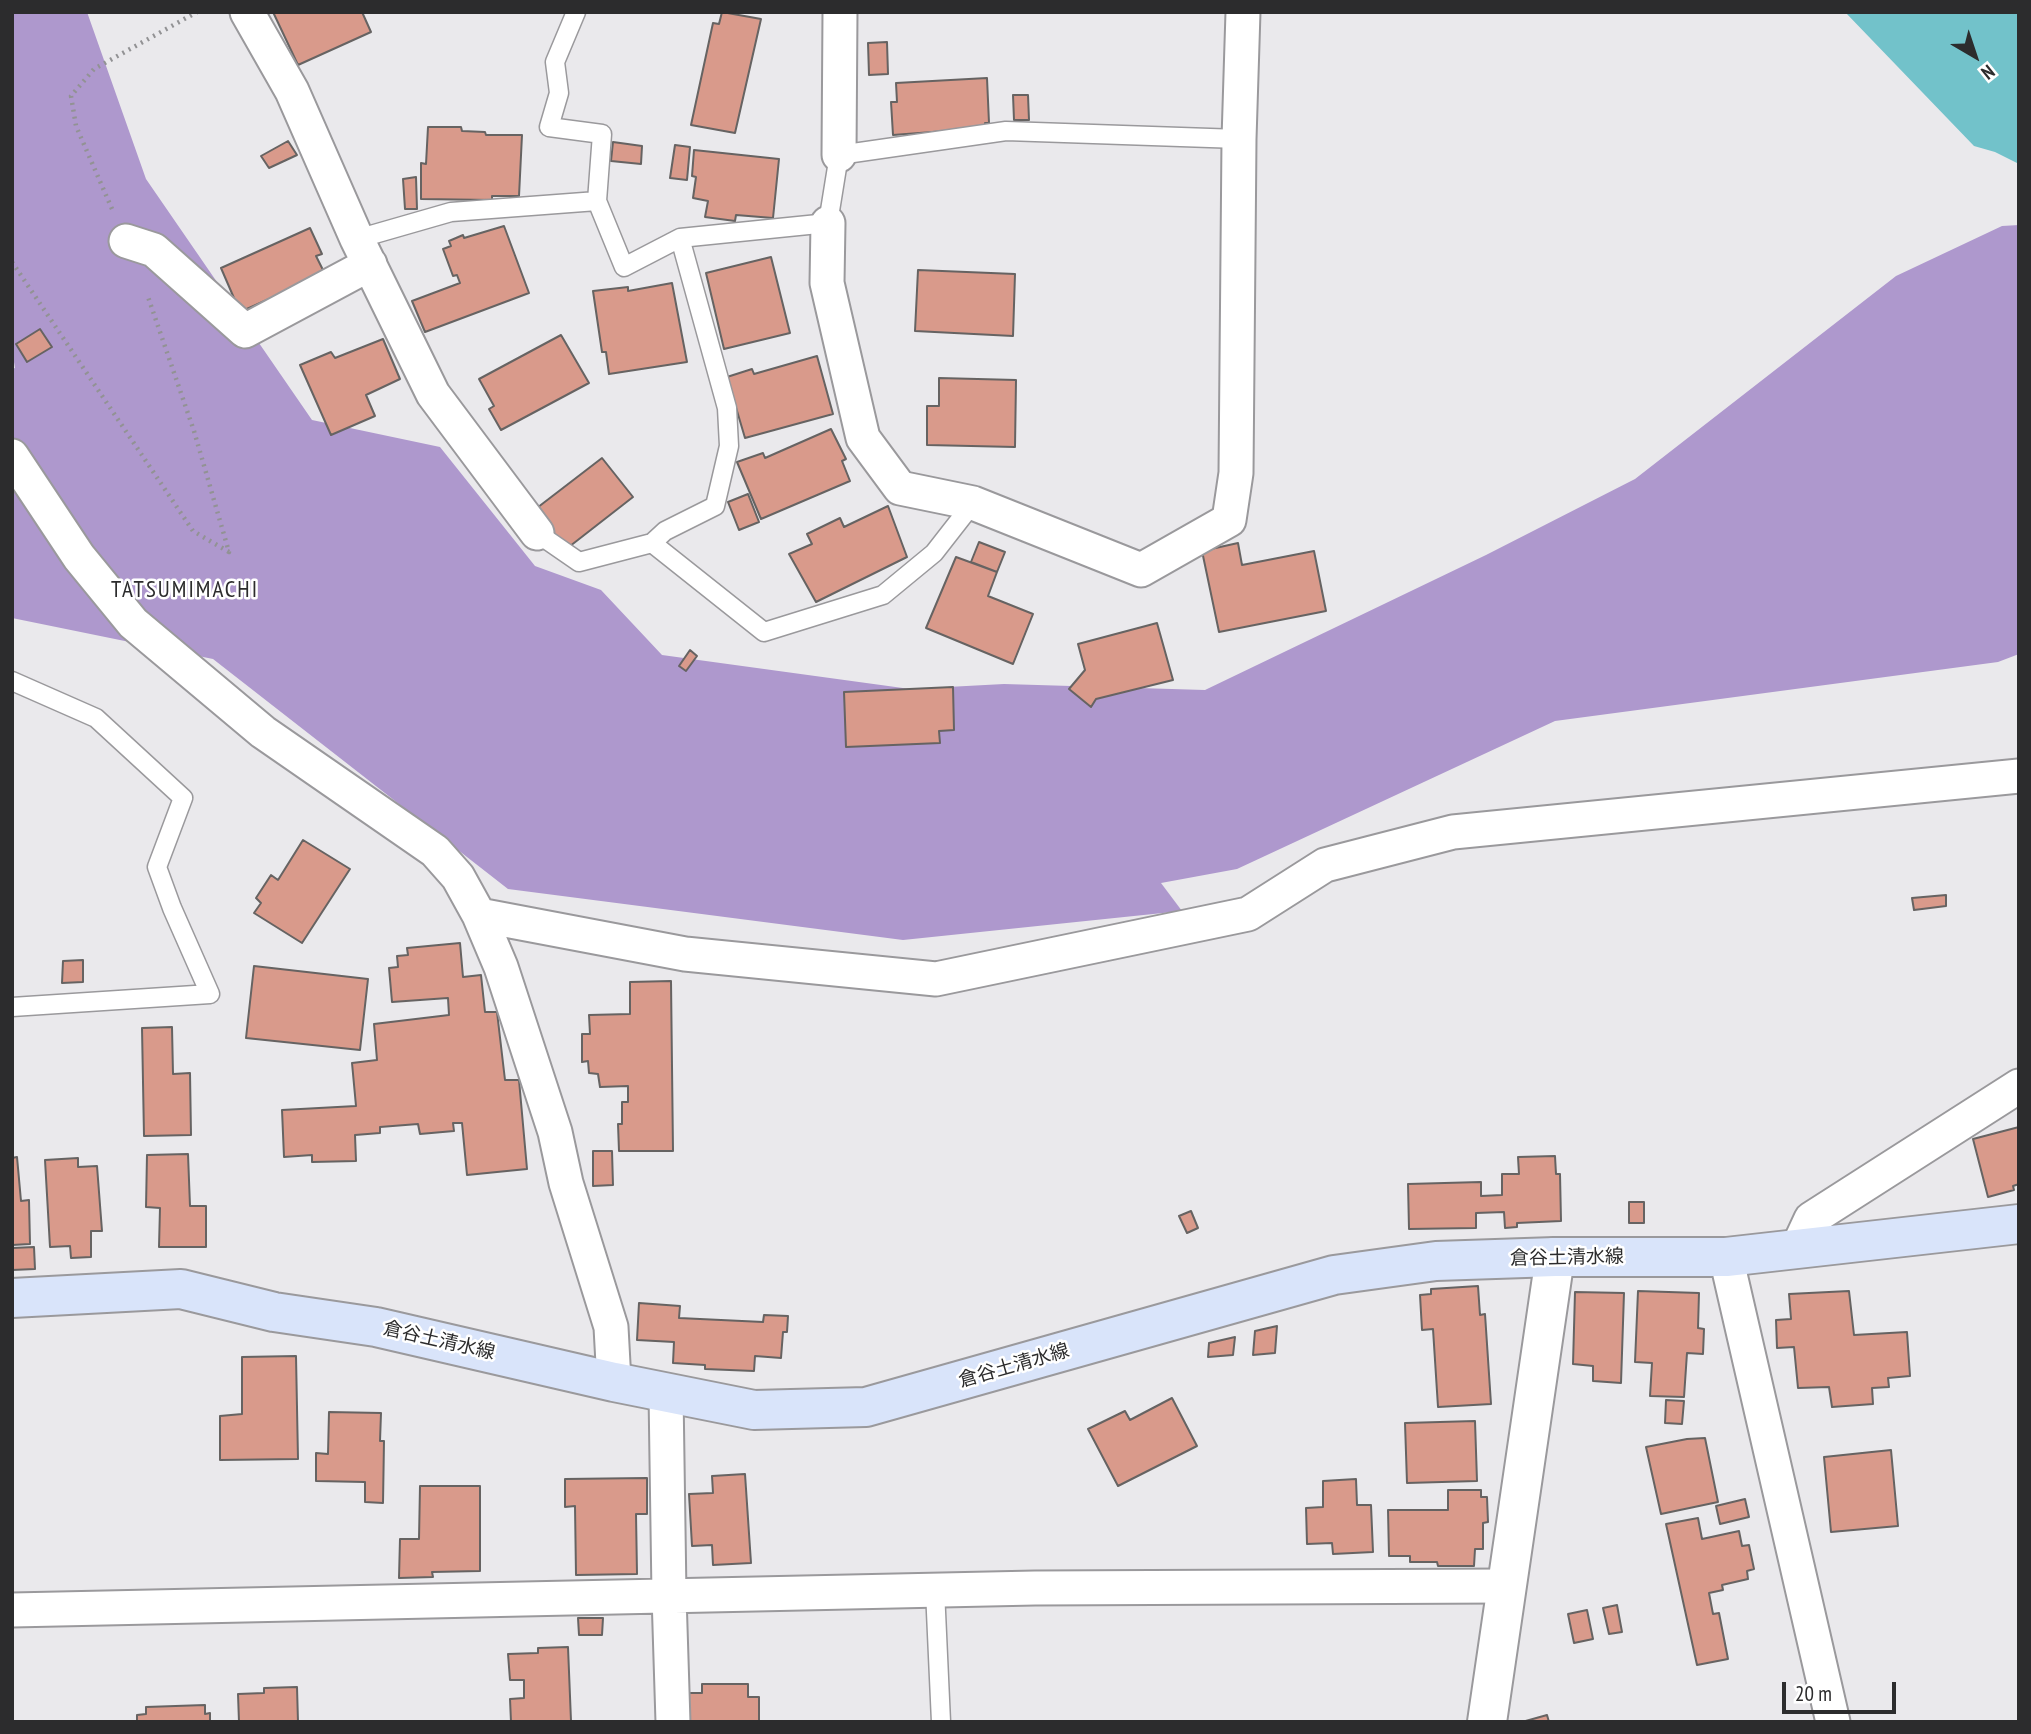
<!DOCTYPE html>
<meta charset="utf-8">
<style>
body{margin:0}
#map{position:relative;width:2031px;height:1734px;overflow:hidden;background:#eae9ec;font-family:"PT Sans Narrow",sans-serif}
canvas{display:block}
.frame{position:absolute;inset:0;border:14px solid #2c2c2d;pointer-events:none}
.north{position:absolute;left:1940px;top:21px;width:70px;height:70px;-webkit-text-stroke:5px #fff;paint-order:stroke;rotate:141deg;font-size:19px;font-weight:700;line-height:28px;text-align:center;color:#2c2c2d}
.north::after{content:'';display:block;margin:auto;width:24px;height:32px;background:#2c2c2d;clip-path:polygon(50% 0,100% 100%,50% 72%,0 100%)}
.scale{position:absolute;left:1782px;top:1682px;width:114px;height:32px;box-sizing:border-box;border:4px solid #2c2c2d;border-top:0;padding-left:9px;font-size:21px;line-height:24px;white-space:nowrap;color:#2c2c2d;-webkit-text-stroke:5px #fff;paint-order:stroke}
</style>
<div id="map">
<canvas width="2031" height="1734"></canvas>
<div class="frame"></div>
<div class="north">N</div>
<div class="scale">20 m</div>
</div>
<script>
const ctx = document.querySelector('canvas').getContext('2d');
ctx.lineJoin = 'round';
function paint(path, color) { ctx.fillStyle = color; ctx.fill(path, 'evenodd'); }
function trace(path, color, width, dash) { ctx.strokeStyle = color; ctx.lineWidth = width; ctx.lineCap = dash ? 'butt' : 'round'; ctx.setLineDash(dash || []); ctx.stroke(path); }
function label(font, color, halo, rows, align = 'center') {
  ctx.font = font + ' "PT Sans Narrow","Noto Sans JP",sans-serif'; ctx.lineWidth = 5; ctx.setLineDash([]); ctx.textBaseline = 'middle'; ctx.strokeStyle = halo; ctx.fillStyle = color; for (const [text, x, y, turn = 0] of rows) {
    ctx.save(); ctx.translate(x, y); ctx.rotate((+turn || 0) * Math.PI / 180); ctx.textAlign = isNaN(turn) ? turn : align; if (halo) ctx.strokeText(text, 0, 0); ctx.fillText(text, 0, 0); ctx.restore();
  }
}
paint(new Path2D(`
 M12,12H87L146,179L312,420L440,447L535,566L601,590L662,655L910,689L1004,684L1205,690L1486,555L1635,479L1896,276L2002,226L2019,225V654L1998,662L1555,721L1237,869L1161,883L1182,911L903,940L508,889L213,659L12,618V369L15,368L12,350Z`), '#ae98cd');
paint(new Path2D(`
 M1845,12H2019V164L1995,152L1974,146Z`), '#72c2ca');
const building = new Path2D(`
 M273,12H362L371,32L298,65Z
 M722,12L761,19L735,133L691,125L713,23L719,24Z
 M887,42L888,74L869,75L868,43Z
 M987,78L989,123H985V128L893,135L891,102H897L896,83Z
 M1013,95H1028L1029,120H1014Z
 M428,127H461L462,131L485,132L486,135H522L519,196H492V200L421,199V163L426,164Z
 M288,141L297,155L269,168L261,156Z
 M613,142L642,146L641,164L611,161Z
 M675,145L690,147L687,180L670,178Z
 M694,150L779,159L773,218L736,215L735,221L705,217L708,201L693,198L696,177L692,176Z
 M416,177L417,209H405L403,179Z
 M504,226L529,293L425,332L412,301L460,283L457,275L453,276L443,249L451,246L449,241L463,235L464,238Z
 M310,228L322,254L316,256L325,274L240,312L221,268Z
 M771,257L790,333L724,349L706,273Z
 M918,270L1015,274L1013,336L915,331Z
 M672,283L687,362L609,374L606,352H602L593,291L628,287V291Z
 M40,329L52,347L27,362L16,344Z
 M561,335L589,383L501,430L489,409L494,406L479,379Z
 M383,339L400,379L366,395L375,416L331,435L300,365L331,352L335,358Z
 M817,356L833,414L745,438L727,377L752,369L754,374Z
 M939,378L1016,380L1015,447L927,445V406H939Z
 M831,429L846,459L842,461L850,481L761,519L737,462L763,453L765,458Z
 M602,458L633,497L565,550L533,511Z
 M748,494L759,522L739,530L728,502Z
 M888,506L907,557L816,602L789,554L812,544L807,534L840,518L844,527Z
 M979,542L1005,552L997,572L971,562Z
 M1238,543L1242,565L1314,551L1326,611L1219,632L1202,551Z
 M956,557L997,572L988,596L1033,614L1013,664L926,628Z
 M1157,623L1173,680L1096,699L1091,707L1069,689L1085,670L1078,644Z
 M690,650L697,656L686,671L679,666Z
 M953,687L954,730L939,731L940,743L846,747L844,692Z
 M303,840L350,869L302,943L254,913L261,903L256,898L271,875L278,880Z
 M1946,895V906L1914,910L1912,898Z
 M460,943L463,977L481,975L485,1012H497L505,1080H519L527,1169L467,1175L462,1123H453L454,1131L420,1134L418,1124L380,1127V1133L355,1135L356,1161L312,1162V1155L284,1157L282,1110L356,1106L352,1063L377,1060L374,1024L449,1015L448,998L392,1002L389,968L398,967L397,956L408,955L407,948Z
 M83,960V982L62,983L63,961Z
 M254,966L368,979L360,1050L246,1038Z
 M671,981L673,1151H619L618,1124H622V1102H628V1086L600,1087L598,1074L589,1073L588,1061L582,1062V1034H590L589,1015L630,1014V982Z
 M172,1027L173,1074L190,1073L191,1135L144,1136L142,1028Z
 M2019,1127V1184L2013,1186L2014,1190L1988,1197L1973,1139Z
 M593,1151H612L613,1185L593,1186Z
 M188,1154L190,1206H206V1247H159L160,1208L146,1207L147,1155Z
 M1555,1156L1556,1174H1560L1561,1221L1517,1223V1227L1505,1228L1504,1212L1476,1213V1228L1409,1229L1408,1184L1481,1182V1196L1502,1195V1174H1519L1518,1157Z
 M17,1157L21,1201L29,1200L30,1244L12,1245V1158Z
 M78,1158V1167L97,1166L102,1231H91V1257L71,1258L70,1246L50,1247L45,1160Z
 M1629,1202H1644V1223H1629Z
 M1191,1211L1198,1228L1187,1233L1179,1216Z
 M34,1247L35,1269L12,1270V1248Z
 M1478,1286L1480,1315L1485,1314L1491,1404L1438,1407L1433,1329L1422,1330L1420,1295L1431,1294V1289Z
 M1638,1291L1699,1293L1698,1328L1704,1329L1703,1354L1687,1353L1684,1397L1650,1396L1652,1363L1635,1362Z
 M1849,1291L1854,1335L1907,1332L1910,1376L1888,1378L1889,1387L1872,1388L1873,1404L1832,1407L1829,1387L1798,1388L1794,1347L1777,1348L1776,1320L1791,1319L1789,1294Z
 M1575,1292L1624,1293L1621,1383L1593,1381V1366L1573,1364Z
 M639,1303L680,1306L679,1318L763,1322L764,1315L788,1316L787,1332H783L781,1358L755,1356L754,1371L705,1369V1365L673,1363L674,1342L637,1340Z
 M1277,1326L1275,1353L1253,1355L1255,1331Z
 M1235,1337L1233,1355L1208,1357L1209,1343Z
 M296,1356L298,1459L220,1460V1416L242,1414V1357Z
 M1172,1398L1197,1446L1118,1486L1088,1429L1125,1411L1130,1420Z
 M1666,1400L1684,1401L1682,1424L1665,1423Z
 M329,1412L381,1413L380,1441H384L383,1503L365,1502V1482L316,1481V1453L328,1454Z
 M1475,1421L1477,1481L1407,1483L1405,1423Z
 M1705,1438L1718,1502L1661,1514L1646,1447L1687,1439Z
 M1891,1450L1898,1526L1831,1532L1824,1457Z
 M745,1474L751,1563L713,1565L712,1545L692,1546L689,1494L713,1493L712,1476Z
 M647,1478V1514H636L637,1574L576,1575L575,1506L565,1507V1479Z
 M1356,1479L1357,1505H1371L1373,1552L1333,1554L1332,1543L1307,1544L1306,1508L1323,1507V1481Z
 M420,1486H480V1571L432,1572L433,1577L399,1578L400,1539H419Z
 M1448,1490H1481V1497H1487L1488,1522L1483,1523V1549H1475L1474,1566H1438L1437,1562H1410V1556H1389L1388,1510H1448Z
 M1745,1499L1749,1517L1720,1524L1716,1506Z
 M1698,1518L1702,1539L1739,1531L1742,1546L1749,1545L1754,1569L1747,1571L1748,1579L1722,1585L1723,1590L1709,1593L1713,1614L1719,1613L1728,1659L1697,1665L1666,1524Z
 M1617,1605L1622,1632L1609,1634L1603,1608Z
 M1587,1610L1593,1639L1574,1643L1568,1614Z
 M578,1618H603L602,1635H579Z
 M568,1647L571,1721L511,1722L510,1699L524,1698V1680H510L508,1654L538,1653V1648Z
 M702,1684H748V1697H759V1722H685V1693H702Z
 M297,1687L298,1722H239L238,1694L264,1693V1688Z
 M205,1705V1714L210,1713V1722H137V1715L146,1714V1707Z
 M1547,1715L1549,1722H1522Z`);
paint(building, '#d99a8b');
trace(building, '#666362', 2);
const service = new Path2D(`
 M576,12L555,62L559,93L549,127L602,134L597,201L624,267L680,238L828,223L839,155L1006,131L1239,139
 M357,239L451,212L597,201
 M537,533L579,562L652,543L764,632L883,595L934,553L973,503
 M652,543L665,531L715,506L729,446L727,408L680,238
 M12,681L96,718L183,798L157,867L172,908L210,994L12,1007
 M935,1590L941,1722`);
const minor = new Path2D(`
 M247,12L292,91L357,239L433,394L537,533
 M839,155L840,12
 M828,223L827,283L863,438L900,488L973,503L1141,570L1229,520L1236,473L1239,139L1243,12
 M126,241L154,250L245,331L370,264
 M12,456L79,557L133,623L263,732L435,851L458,877L479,915L501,967L555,1132L566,1183L611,1327L614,1382
 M479,915L685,954L936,979L1248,914L1325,865L1453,832L2019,776
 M1797,1249L1811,1219L2019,1086
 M1726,1257L1833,1722
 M666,1393L669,1595L673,1722
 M12,1610L1035,1588L1506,1586`);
const tertiary = new Path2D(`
 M1487,1722L1555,1257`);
const secondary = new Path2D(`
 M12,1298L181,1289L274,1312L376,1327L614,1382L754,1410L866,1407L1334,1275L1436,1261L1555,1257H1726L2019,1224`);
trace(service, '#9a999c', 21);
trace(minor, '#9a999c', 37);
trace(tertiary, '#9a999c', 42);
trace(secondary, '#9a999c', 42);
trace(new Path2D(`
 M112,209L76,126L71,96L94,69L197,12
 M12,262L193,531L229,552L194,431L147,294`), '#929294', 4.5, [2, 5]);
trace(service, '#fff', 18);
trace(minor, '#fff', 33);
trace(tertiary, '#fff', 38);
trace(secondary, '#d9e4fa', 38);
label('19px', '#2c2c2d', '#fff', [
 ["倉谷土清水線",1567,1258,-1],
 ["倉谷土清水線",439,1341,13],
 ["倉谷土清水線",1014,1366,-16]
]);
ctx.letterSpacing = '2px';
label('23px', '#2c2c2d', '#fff', [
 ["TATSUMIMACHI",185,590]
]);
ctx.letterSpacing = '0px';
</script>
